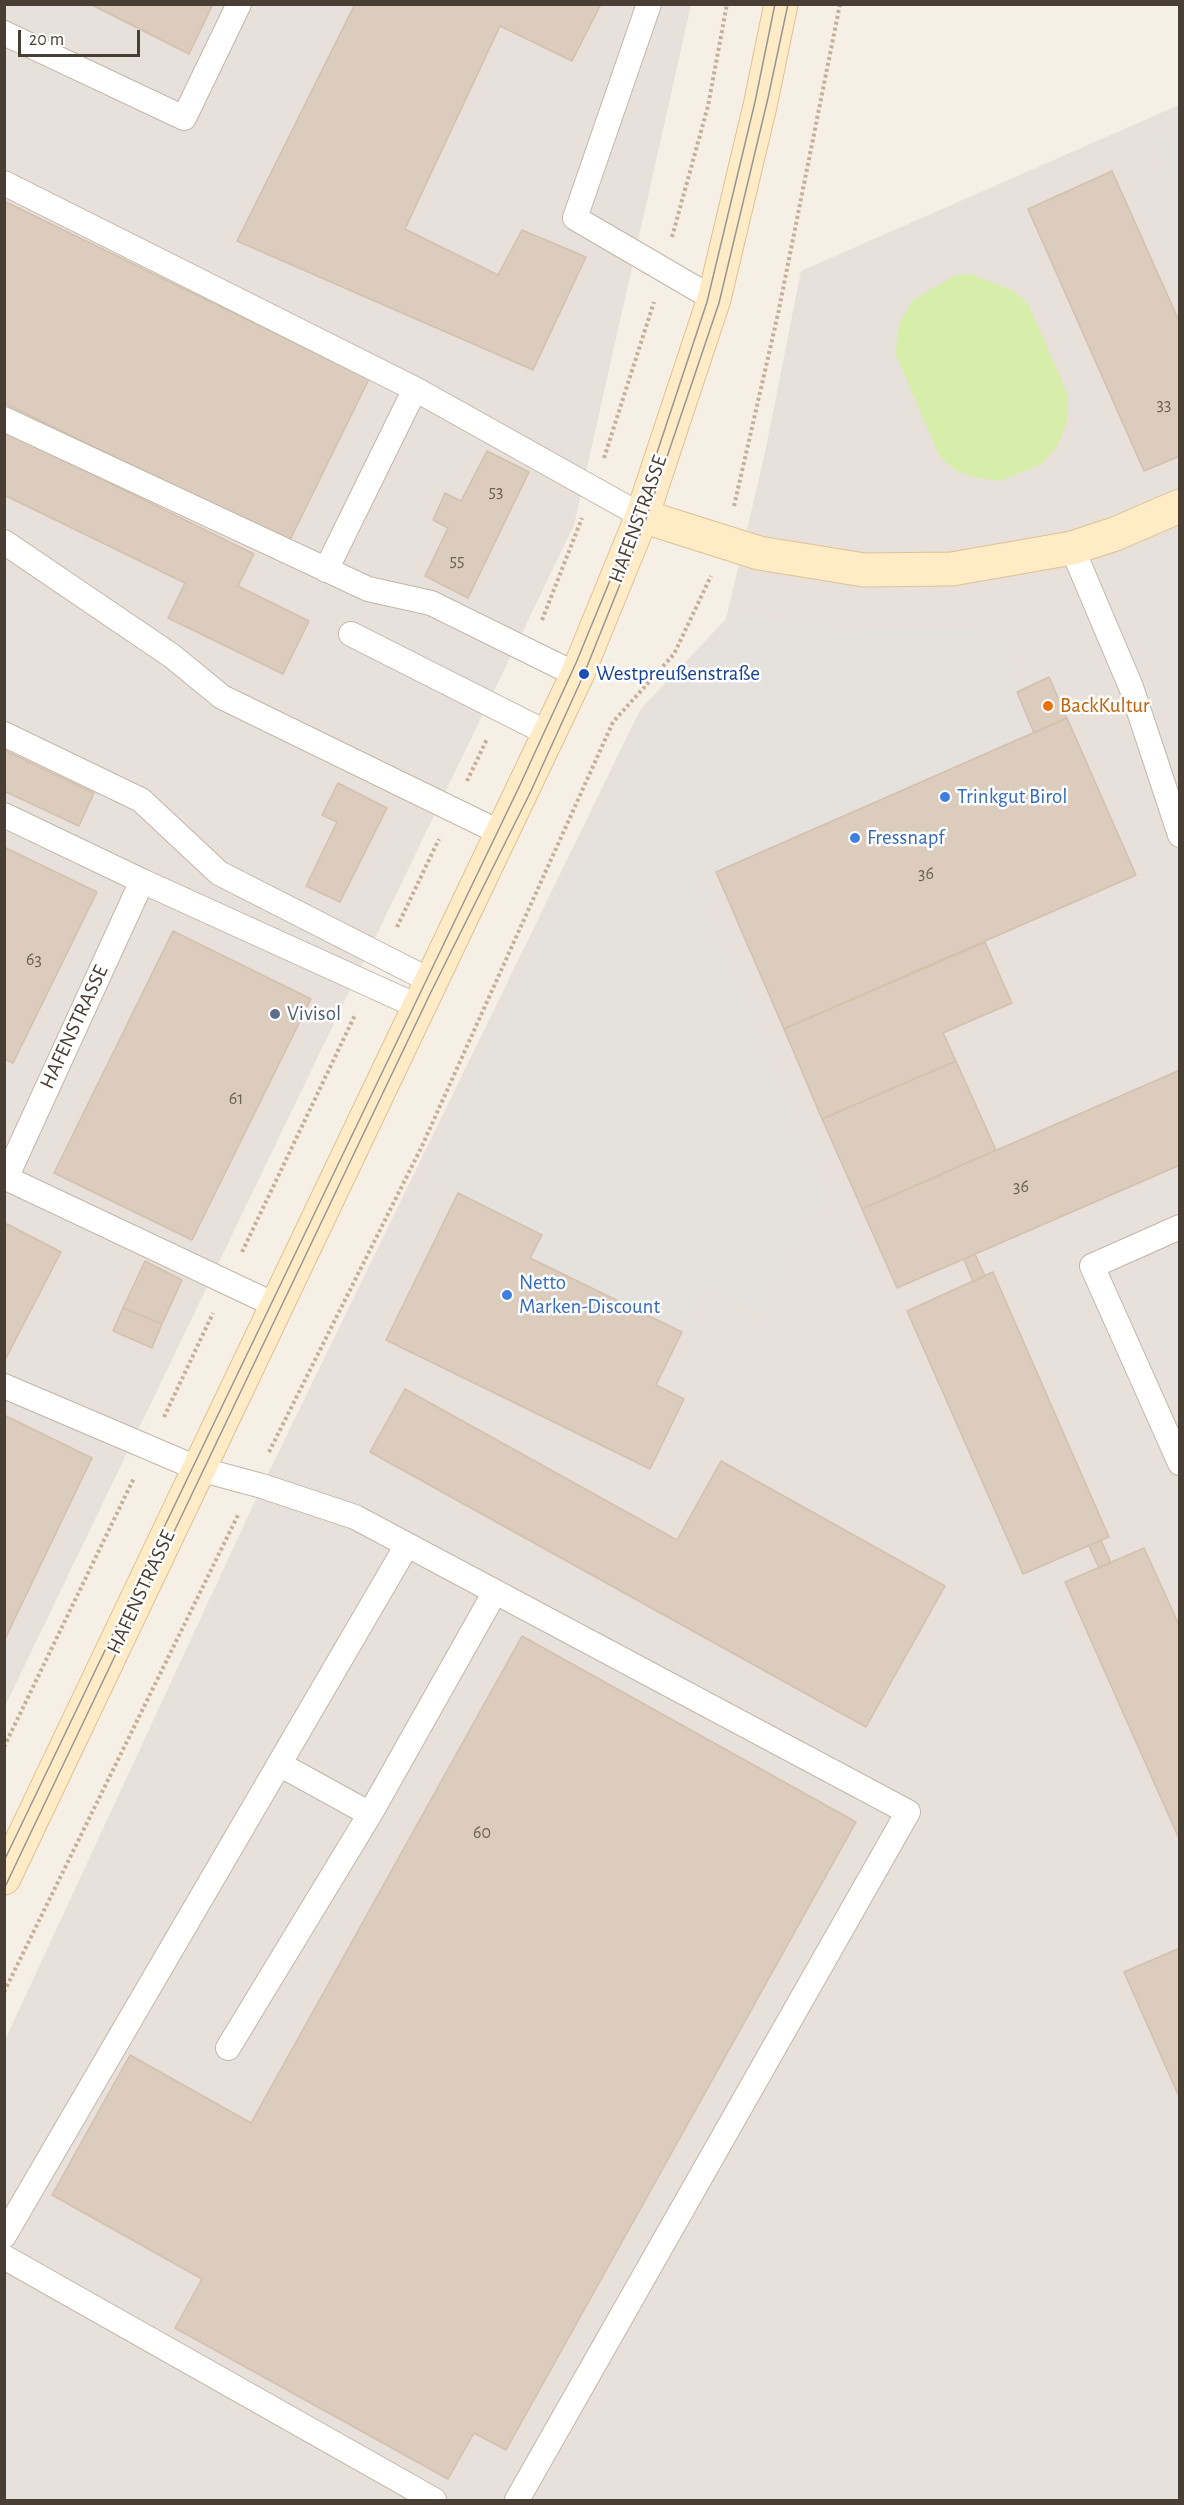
<!DOCTYPE html>
<meta charset="utf-8">
<style>
body{margin:0}
#map{position:relative;width:1184px;height:2505px;overflow:hidden;background:#f5efe6;font-family:"Alegreya Sans",sans-serif}
canvas{display:block}
.frame{position:absolute;inset:0;border:6px solid #493e34;pointer-events:none}
.scale{position:absolute;left:18px;top:30px;width:122px;height:27px;box-sizing:border-box;border:3px solid #493e34;border-top:0;padding-left:8px;font-size:18px;line-height:21px;white-space:nowrap;color:#493e34;-webkit-text-stroke:4px #fff;paint-order:stroke}
</style>
<div id="map">
<canvas width="1184" height="2505"></canvas>
<div class="frame"></div>
<div class="scale">20 m</div>
</div>
<script>
const ctx = document.querySelector('canvas').getContext('2d');
ctx.lineJoin = 'round';
function paint(path, color) { ctx.fillStyle = color; ctx.fill(path, 'evenodd'); }
function trace(path, color, width, dash) { ctx.strokeStyle = color; ctx.lineWidth = width; ctx.lineCap = dash ? 'butt' : 'round'; ctx.setLineDash(dash || []); ctx.stroke(path); }
function label(font, color, halo, rows, align = 'center') {
  ctx.font = font + ' "Alegreya Sans",sans-serif'; ctx.lineWidth = 5; ctx.setLineDash([]); ctx.textBaseline = 'middle'; ctx.strokeStyle = halo; ctx.fillStyle = color; for (const [text, x, y, turn = 0] of rows) {
    ctx.save(); ctx.translate(x, y); ctx.rotate((+turn || 0) * Math.PI / 180); ctx.textAlign = isNaN(turn) ? turn : align; if (halo) ctx.strokeText(text, 0, 0); ctx.fillText(text, 0, 0); ctx.restore();
  }
}
paint(new Path2D(`
 M5,5H691L574,525L5,1706Z
 M1179,105V2500H5V2040L262,1486L640,710L726,619L765,453L801,271Z`), '#e7e0db');
paint(new Path2D(`
 M970,274L1012,290L1028,303L1068,395L1067,422L1058,445L1042,464L1000,481L978,478L958,472L939,456L895,353L899,324L913,300L954,276Z`), '#d7eeaa');
paint(new Path2D(`
 M1179,126V198L1153,138Z
 M741,616L792,620L864,629H955L980,625L1006,638L1017,692L1034,733L716,872L697,887L827,1194L767,1318L704,1289L682,1332L530,1258L541,1234L423,1177L646,713L689,660Z`), '#e5e2de');
const building = new Path2D(`
 M90,4H213L189,54Z
 M355,4H601L572,61L500,26L405,229L498,275L522,230L586,257L533,370L237,241Z
 M1112,171L1180,323V456L1144,471L1028,209Z
 M4,201L369,379L289,542L4,403Z
 M4,431L254,554L238,586L309,621L283,674L168,618L185,583L4,495Z
 M487,451L529,472L468,598L425,576L448,528L433,520L445,493L461,501Z
 M1049,677L1067,718L1034,733L1017,692Z
 M1067,718L1136,875L784,1029L716,872Z
 M4,750L94,793L79,826L4,791Z
 M338,783L387,808L340,902L306,886L337,822L322,815Z
 M4,847L97,892L13,1063L4,1059Z
 M173,931L311,999L192,1240L54,1173Z
 M985,942L1012,1003L943,1033L956,1061L822,1119L784,1029Z
 M956,1061L996,1150L862,1209L822,1119Z
 M1180,1070V1165L897,1288L862,1209Z
 M458,1193L542,1235L530,1258L682,1332L656,1385L684,1399L650,1469L386,1340Z
 M7,1224L61,1252L4,1362V1229Z
 M975,1254L985,1276L973,1282L964,1259Z
 M145,1261L182,1280L162,1324L123,1308Z
 M993,1272L1109,1537L1023,1574L907,1311Z
 M123,1308L162,1324L152,1348L113,1331Z
 M405,1389L677,1540L721,1461L945,1586L866,1727L370,1452Z
 M4,1415L92,1458L4,1641Z
 M1101,1540L1111,1563L1099,1568L1089,1546Z
 M1144,1548L1180,1627V1841L1065,1582Z
 M522,1636L856,1822L506,2450L474,2433L448,2479L175,2328L202,2279L52,2195L130,2055L251,2123Z
 M1180,1948V2099L1124,1972Z`);
paint(building, '#dbccbd');
trace(building, '#d4c0ac', 1.5);
const lane = new Path2D(`
 M649,4L575,218L714,299
 M4,33L184,118L239,4
 M4,183L415,389L642,516
 M4,419L368,589L431,603L577,675
 M4,542L172,656L222,697L503,834
 M1072,548L1131,687L1180,835
 M326,570L415,389
 M351,634L549,734
 M4,734L141,800L219,873L431,981
 M4,815L142,881
 M1180,1227L1092,1266L1180,1463
 M277,1306L6,1178L142,881L419,1007
 M4,1386L199,1469L262,1486L355,1517L908,1812L517,2500
 M279,1764L370,1814L495,1592
 M228,2048L370,1814
 M4,2236L407,1545
 M4,2257L434,2500`);
const secondary = new Path2D(`
 M642,516L759,553L864,570L952,569L1072,548L1115,534L1180,506
 M4,1878L577,675L642,516L714,299L760,106L781,4`);
trace(lane, '#c2b6a7', 26);
trace(secondary, '#dec292', 35);
trace(new Path2D(`
 M672,237L708,106L727,4
 M604,458L654,302
 M734,506L778,314L840,4
 M542,620L582,518
 M467,781L487,739
 M397,927L439,839
 M242,1252L355,1015
 M164,1417L213,1313
 M269,1452L422,1146L613,722L674,654L711,576
 M4,1747L134,1478
 M4,1992L239,1513`), '#c5b097', 4, [3, 3]);
trace(lane, '#fff', 24);
trace(secondary, '#ffebc6', 33);
trace(new Path2D(`
 M4,1861L520,785L576,663L634,522L707,302L755,102L775,4
 M4,1889L430,994L531,791L584,674L645,522L719,303L768,98L788,4`), '#969696', 1.5);
for (const [x, y, r, color] of [
 [584,674,6,"#1a4fb4"],
 [1048,706,6,"#e8710a"],
 [945,797,6,"#3f7fe0"],
 [855,838,6,"#3f7fe0"],
 [275,1014,6,"#5c6f8a"],
 [507,1295,6,"#3f7fe0"]
]) { const dot = new Path2D(); dot.arc(x, y, r, 0, 2 * Math.PI); ctx.fillStyle = color; ctx.fill(dot); trace(dot, '#fff', 2); }
label('18px', '#6e6256', null, [
 ["33",1164,405],
 ["53",496,492],
 ["55",457,561],
 ["36",926,874],
 ["63",34,960],
 ["61",236,1099],
 ["36",1021,1187],
 ["60",482,1833]
]);
label('21px', '#493e34', '#fff', [
 ["HAFENSTRASSE",638,519,-70],
 ["HAFENSTRASSE",74,1027,-65],
 ["HAFENSTRASSE",141,1592,-65]
]);
label('21px', '#164399', '#fff', [
 ["Westpreußenstraße",596,674]
], 'left');
label('21px', '#c56008', '#fff', [
 ["BackKultur",1060,706]
], 'left');
label('21px', '#366cbe', '#fff', [
 ["Trinkgut Birol",957,797],
 ["Fressnapf",867,838],
 ["Netto",519,1283],
 ["Marken-Discount",519,1307]
], 'left');
label('21px', '#4e5e75', '#fff', [
 ["Vivisol",287,1014]
], 'left');
</script>
